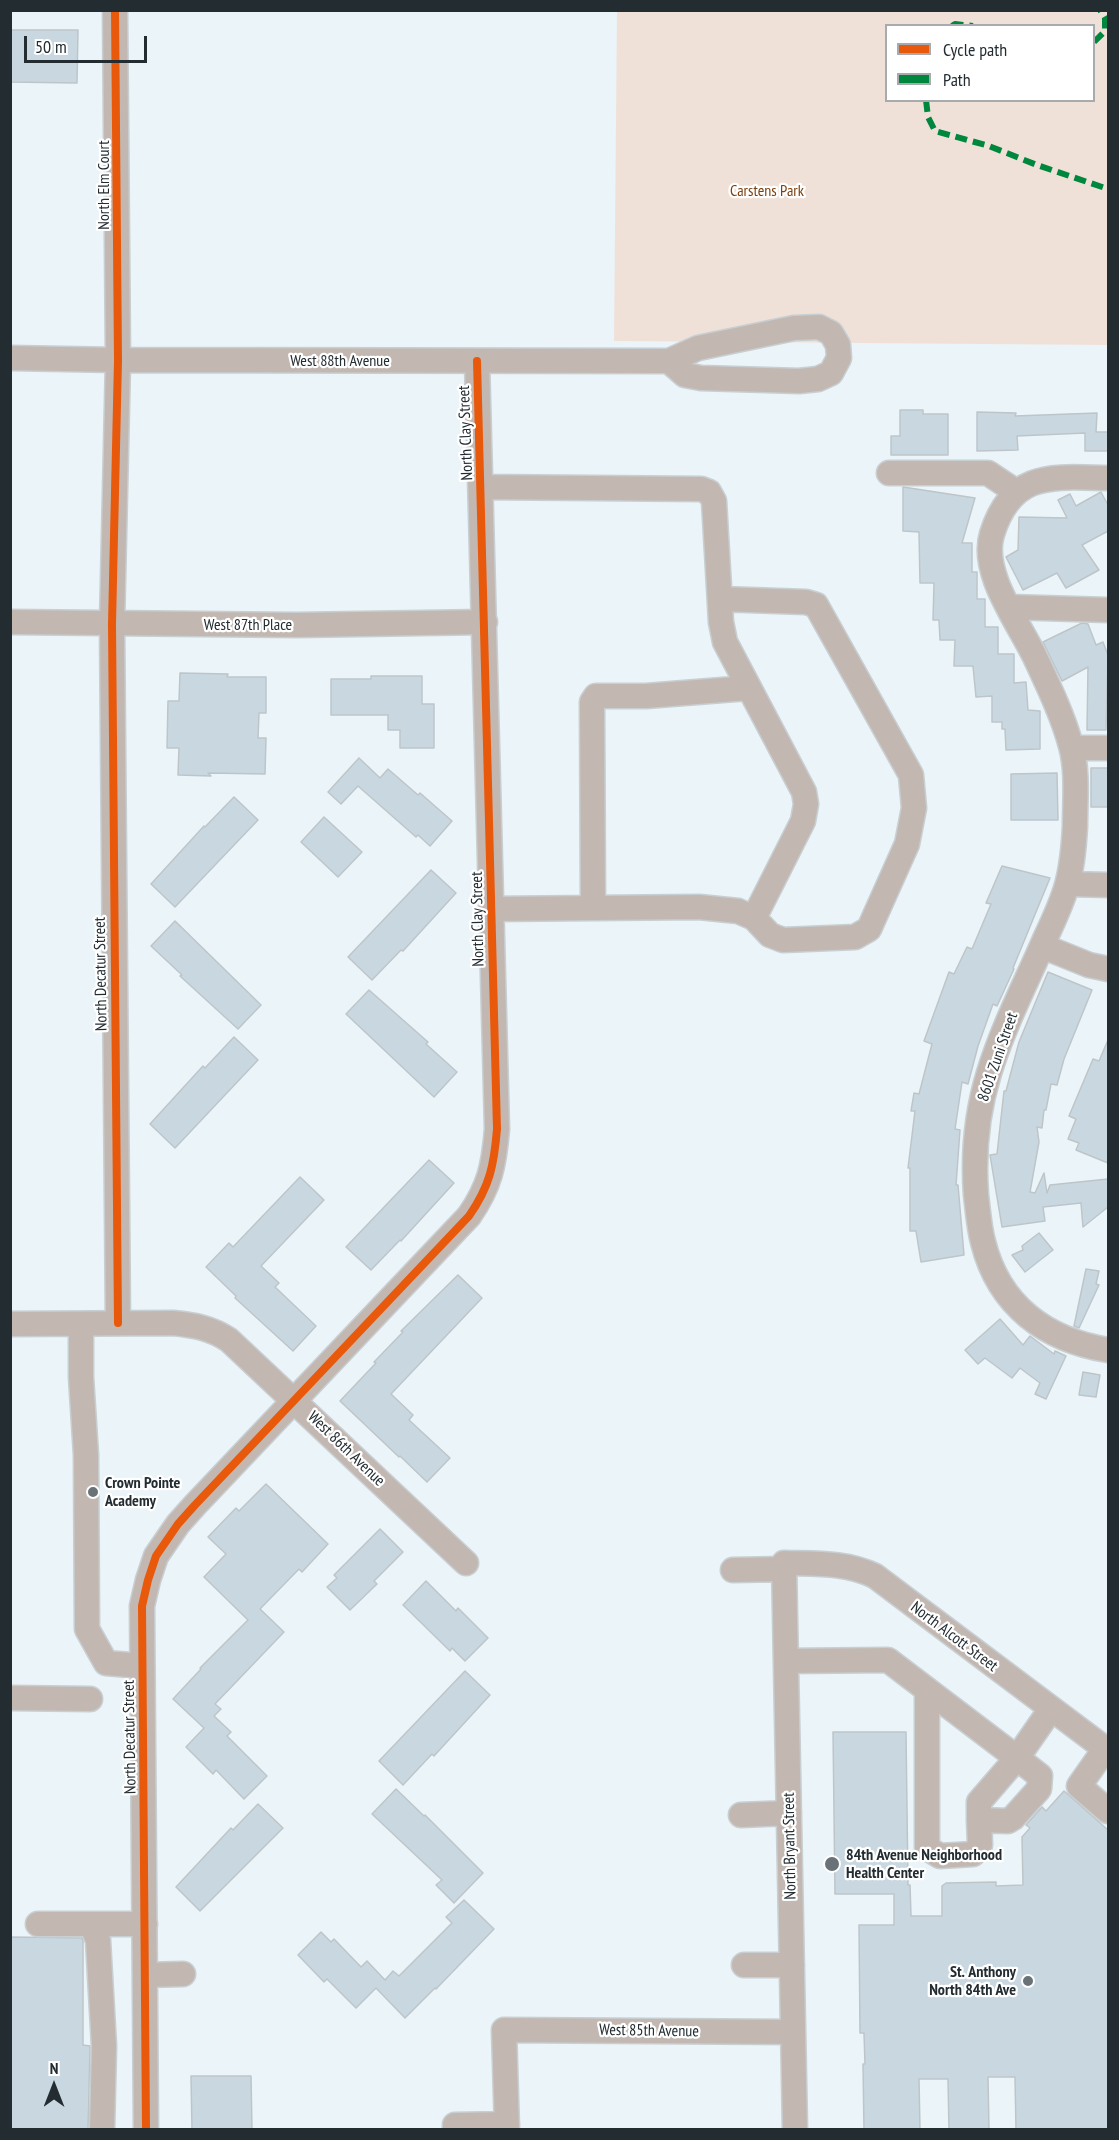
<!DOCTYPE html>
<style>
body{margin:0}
#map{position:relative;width:1119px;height:2140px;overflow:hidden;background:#ebf4f8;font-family:"PT Sans Narrow",sans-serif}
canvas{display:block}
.frame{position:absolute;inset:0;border:12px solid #222c31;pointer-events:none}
.legend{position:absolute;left:885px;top:24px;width:210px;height:78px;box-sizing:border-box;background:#fff;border:2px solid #a7abad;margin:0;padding:8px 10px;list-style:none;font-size:18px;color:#222c31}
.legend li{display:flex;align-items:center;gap:12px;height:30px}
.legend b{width:30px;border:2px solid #a7abad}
.north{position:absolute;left:24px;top:2056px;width:60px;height:60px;-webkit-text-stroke:4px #fff;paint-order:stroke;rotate:0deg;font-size:16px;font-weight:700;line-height:24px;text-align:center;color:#222c31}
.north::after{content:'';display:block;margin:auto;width:21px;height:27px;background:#222c31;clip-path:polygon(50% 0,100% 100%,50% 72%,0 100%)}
.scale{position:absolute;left:24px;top:36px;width:123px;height:27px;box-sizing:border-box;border:3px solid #222c31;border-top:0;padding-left:8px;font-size:18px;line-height:21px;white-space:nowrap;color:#222c31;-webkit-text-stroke:4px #fff;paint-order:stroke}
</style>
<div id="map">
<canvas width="1119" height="2140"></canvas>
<div class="frame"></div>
<ul class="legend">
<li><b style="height:8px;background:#e8590c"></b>Cycle path</li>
<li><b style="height:8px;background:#00873e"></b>Path</li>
</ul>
<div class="north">N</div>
<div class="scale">50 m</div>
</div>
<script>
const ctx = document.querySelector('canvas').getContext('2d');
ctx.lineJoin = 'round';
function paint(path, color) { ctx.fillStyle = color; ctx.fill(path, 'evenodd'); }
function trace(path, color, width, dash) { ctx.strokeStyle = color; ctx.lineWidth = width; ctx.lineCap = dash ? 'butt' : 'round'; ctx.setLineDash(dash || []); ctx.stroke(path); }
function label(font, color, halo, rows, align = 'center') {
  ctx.font = font + ' "PT Sans Narrow",sans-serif'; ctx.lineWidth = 4.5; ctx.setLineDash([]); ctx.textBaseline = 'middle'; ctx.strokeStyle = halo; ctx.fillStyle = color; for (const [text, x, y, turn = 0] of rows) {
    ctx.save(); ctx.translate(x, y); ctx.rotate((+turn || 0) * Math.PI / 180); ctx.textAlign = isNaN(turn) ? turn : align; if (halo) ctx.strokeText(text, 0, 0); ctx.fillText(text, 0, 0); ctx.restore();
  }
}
paint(new Path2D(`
 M617,11H1108V345L614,341ZM886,26H1094V100H886Z`), '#f0e1d8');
const building = new Path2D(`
 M10,30H78L77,83L10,82Z
 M900,410H923V414H948V455H891V436H900Z
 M977,412L1016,413L1015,416L1097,413L1096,432H1108V451H1085V433L1017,436L1018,450L977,451Z
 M903,487L975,498L962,543H972V572H977V599H985V627H998V654H1014V683L1026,682L1028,710L1040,711V749L1006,750L1005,729H1002V722H992V696L976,697L973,666H954L955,640H940L939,620H933L934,583H920L919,532L903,531Z
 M1101,492L1108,505V531L1082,545L1099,570L1066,588L1057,573L1023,590L1006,557L1018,550L1019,517L1067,518L1058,500L1070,494L1076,506Z
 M1082,623L1088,624L1096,645L1103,642L1108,655L1106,730H1087L1088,667L1062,681L1043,642Z
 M180,673L228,674L227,677H266V713H259L258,738H266L265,774L208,773L211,776L178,775L179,748H167L168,701H179Z
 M371,676H422V704H434V748H400V730H388V715H331V679H371Z
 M359,758L380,778L388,769L418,795L420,793L452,821L430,846L418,835L416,837L358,786L341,804L328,792Z
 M1091,768H1108V807H1091Z
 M1057,773L1058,820H1011V774Z
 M234,797L258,820L175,907L151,884L204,826L205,827Z
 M324,817L362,852L338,877L301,842Z
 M1002,866L1050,878L1013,968L1014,969L997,1006L993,1004L978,1046L968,1084L962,1082L955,1129L960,1130L956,1185H958L964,1255L921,1262L916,1231H910V1168H908L915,1111H911L914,1093L919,1094L932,1044L924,1041L949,972L954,974L967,947L972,949L991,904L986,903Z
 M431,870L456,893L403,951L401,950L372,980L348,957Z
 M175,921L261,1005L238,1029L180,976L182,975L151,946Z
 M1048,972L1092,990L1064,1059L1057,1085L1051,1084L1046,1110H1044L1042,1128L1037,1127L1039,1142L1030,1192L1035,1193L1044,1173L1047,1193L1050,1185L1108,1179V1207L1083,1227L1081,1203L1043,1207L1045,1221L1002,1227L990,1155L997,1154L1004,1091H1006L1019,1042Z
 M369,990L428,1042L426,1044L457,1072L434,1097L346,1014Z
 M234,1037L258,1060L175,1148L150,1124L203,1066L205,1068Z
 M1108,1040V1163L1076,1150L1079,1143L1068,1139L1076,1119L1069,1116L1093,1059L1099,1061Z
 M429,1160L454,1183L401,1241L400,1240L371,1270L346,1247Z
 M300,1177L324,1200L261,1266L279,1283L275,1287L316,1326L293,1351L235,1298L236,1296L206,1267L229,1243L233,1247Z
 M1039,1233L1053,1250L1025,1272L1012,1255L1023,1250L1022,1246Z
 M1086,1269L1099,1271L1096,1284L1099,1285L1079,1328L1074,1326Z
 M458,1275L482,1298L391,1394L413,1415L409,1420L450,1458L427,1482L400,1456L399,1457L340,1401L376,1363L374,1362L403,1332L401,1331Z
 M1000,1319L1023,1345L1030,1336L1054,1354L1055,1351L1066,1356L1046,1399L1035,1394L1040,1383L1020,1368L1012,1378L985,1358L978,1364L965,1350Z
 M1083,1372L1100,1375L1096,1397L1079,1395Z
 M266,1484L328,1544L302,1572L299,1569L260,1609L284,1632L215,1704L221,1709L214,1716L231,1732L227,1736L267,1776L244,1799L216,1770L213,1774L186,1747L204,1728L173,1699L201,1669L200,1668L248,1620L204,1577L226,1554L208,1537L236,1508L239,1511Z
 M380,1529L403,1552L374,1581L377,1584L350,1610L327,1587L337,1578L334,1575Z
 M426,1581L456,1611L458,1608L488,1638L465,1661L452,1648L450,1651L403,1605Z
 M465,1671L490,1695L434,1756L432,1754L403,1785L379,1761Z
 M833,1732H906L908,1885H910L911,1916H942V1886L946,1883L996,1882V1886L1023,1885L1022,1837L1030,1828L1026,1825L1042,1807L1046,1811L1064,1791L1108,1830V2130H1016L1015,2077H988L989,2130H949L948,2079H919L920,2130H864L863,2064H865L864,2033H860L859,1925H894V1894H835Z
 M396,1789L424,1816L425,1815L483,1873L454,1903L436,1885L442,1880L372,1814Z
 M258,1804L283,1828L200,1911L176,1887L231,1828L233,1830Z
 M464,1900L494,1929L436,1989L435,1988L405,2018L376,1988L356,2008L327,1979L324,1982L298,1955L321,1932L331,1942L334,1939L361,1967L367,1961L385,1980L393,1971L399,1976L452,1923L446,1917Z
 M10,1937L82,1938L83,1941V2045L90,2046L88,2130H10Z
 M191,2076H251L252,2130H192Z`);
paint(building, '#c9d8e0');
trace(building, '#bdc5c9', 1.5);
const minor = new Path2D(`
 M115,10L118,360L112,624L118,1323
 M10,358L118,360L669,361L698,348L794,328L819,327L831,333L838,345L839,358L831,373L818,379L799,381L701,378L685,375L669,361
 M889,473H988L1015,491
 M1108,478C1053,477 1012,470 992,534C980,573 1019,623 1035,657C1048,685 1063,716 1071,746C1078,771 1075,801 1075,826C1074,845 1072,867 1067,885C1062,903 1053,922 1045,939C1026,983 1003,1027 989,1073C977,1112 973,1154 976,1195C978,1211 979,1227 983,1242C999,1306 1046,1340 1108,1350
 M481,487L701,489L709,492L714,501L721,622L725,642L804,792L806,804L803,821L754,918L738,911L699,907L491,909
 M720,599L806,602L816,605L911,775L914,808L907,844L869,929L855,937L783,940L770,935L754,918
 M1009,607L1108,610
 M10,622L297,625L485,622
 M1072,748H1108
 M1068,884L1108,885
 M593,908L592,702L596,696H646L748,688
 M1042,946L1089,965L1108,969
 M10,1324L173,1323C194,1325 211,1328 229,1340L466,1563
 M81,1324V1377L86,1455L87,1629L106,1663L142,1666
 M733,1570L784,1569
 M786,1661L888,1660L1017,1758L1051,1709
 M927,1690V1848L940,1856L973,1854L980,1845L979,1820
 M10,1698L90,1699
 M1105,1749L1079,1786L1108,1811
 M1017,1758L1040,1776L1039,1789L1013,1818L1008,1821L979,1820V1802Z
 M741,1815L789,1813
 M38,1924H145
 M91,1924L98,1940L104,2046L102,2130
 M744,1965H792
 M145,1975L183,1974
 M146,2130L142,1606L148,1580L156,1556L178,1524L195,1505L469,1216C490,1186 494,1165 497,1129L477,361
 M455,2130V2125L507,2124
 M507,2130L504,2030L793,2032
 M795,2130L784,1563C816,1564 846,1562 875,1576L1108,1751`);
trace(minor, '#c8cfd3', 27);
trace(minor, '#c3b8b1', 24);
trace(new Path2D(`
 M952,26L955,24L973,26
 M1094,42L1105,31V18L1100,10
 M926,100L928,117L935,131L989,146L1037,165L1108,189`), '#00873e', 6, [12, 6]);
trace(new Path2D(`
 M115,10L118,360L112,624L118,1323
 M146,2130L142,1606L148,1580L156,1556L178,1524L195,1505L469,1216C490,1186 494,1165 497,1129L477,361`), '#e8590c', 8);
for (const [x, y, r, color] of [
 [93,1492,6,"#687277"],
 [832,1864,8,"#687277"],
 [1028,1981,6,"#687277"]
]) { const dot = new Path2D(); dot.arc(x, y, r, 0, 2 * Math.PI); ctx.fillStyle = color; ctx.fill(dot); trace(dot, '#fff', 2); }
label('16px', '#222c31', '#fff', [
 ["North Elm Court",104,185,-90],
 ["West 88th Avenue",340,361],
 ["North Clay Street",466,433,-92],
 ["West 87th Place",248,625],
 ["North Clay Street",478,919,-91],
 ["North Decatur Street",101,974,-91],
 ["8601 Zuni Street",998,1057,-71],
 ["West 86th Avenue",346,1449,44],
 ["North Alcott Street",954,1637,37],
 ["North Decatur Street",130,1737,-91],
 ["North Bryant Street",790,1846,-91],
 ["West 85th Avenue",649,2031,1]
]);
label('16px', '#7c3f0d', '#fff', [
 ["Carstens Park",767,191]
]);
label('bold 16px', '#222c31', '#fff', [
 ["Crown Pointe",105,1483],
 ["Academy",105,1501],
 ["84th Avenue Neighborhood",846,1855],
 ["Health Center",846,1873],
 ["St. Anthony",1016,1972,"right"],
 ["North 84th Ave",1016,1990,"right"]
], 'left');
</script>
